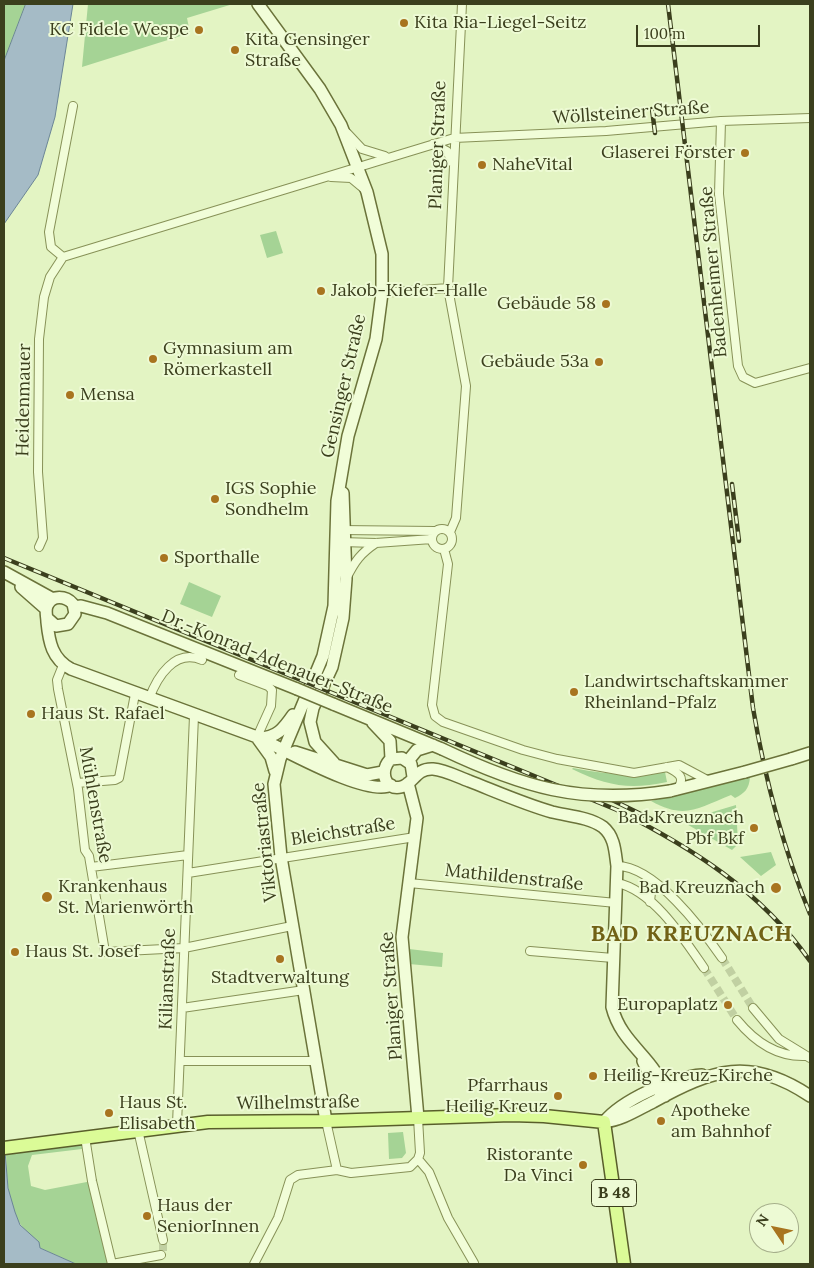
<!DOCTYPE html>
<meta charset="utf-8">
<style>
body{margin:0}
#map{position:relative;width:814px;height:1268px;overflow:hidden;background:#e3f4c3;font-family:Lora,serif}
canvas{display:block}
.frame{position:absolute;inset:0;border:5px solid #3b3f1d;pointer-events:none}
.north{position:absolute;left:749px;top:1203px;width:50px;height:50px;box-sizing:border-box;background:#edfad4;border:1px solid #a6af8b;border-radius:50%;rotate:304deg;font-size:14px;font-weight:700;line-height:20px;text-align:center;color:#3b3f1d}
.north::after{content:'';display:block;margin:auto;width:18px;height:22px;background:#a8741f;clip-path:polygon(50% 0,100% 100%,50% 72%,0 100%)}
.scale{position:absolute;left:636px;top:25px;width:124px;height:22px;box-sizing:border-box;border:2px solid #3b3f1d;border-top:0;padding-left:6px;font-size:15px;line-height:18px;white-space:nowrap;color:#3b3f1d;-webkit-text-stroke:4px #edfad4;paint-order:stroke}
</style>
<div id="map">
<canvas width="814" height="1268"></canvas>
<div class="frame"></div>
<div class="north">N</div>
<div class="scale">100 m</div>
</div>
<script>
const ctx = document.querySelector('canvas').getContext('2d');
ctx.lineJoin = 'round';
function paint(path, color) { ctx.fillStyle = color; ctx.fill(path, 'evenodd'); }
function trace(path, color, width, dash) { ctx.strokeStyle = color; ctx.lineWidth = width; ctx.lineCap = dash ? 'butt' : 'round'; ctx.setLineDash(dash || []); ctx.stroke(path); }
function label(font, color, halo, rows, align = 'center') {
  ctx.font = font + ' Lora,serif'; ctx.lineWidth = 4; ctx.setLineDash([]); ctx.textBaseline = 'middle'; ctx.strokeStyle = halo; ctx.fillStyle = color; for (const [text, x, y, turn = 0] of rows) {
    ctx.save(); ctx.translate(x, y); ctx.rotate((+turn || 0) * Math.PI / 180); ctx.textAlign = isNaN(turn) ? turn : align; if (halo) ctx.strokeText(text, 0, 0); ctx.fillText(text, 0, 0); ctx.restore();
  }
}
paint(new Path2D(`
 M4,4H26L4,61Z
 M88,4H233L187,18L190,33L82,67Z
 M276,231L283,253L267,258L260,235Z
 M189,582L221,596L212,617L180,604Z
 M573,768C604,774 634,777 665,772L667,782C629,790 607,786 572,769Z
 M750,777C749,789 745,793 735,798L731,795C698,808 685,820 651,801Z
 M736,805L738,844L732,850L676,818L689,819Z
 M771,852L776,865L761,876L740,857Z
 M409,949L443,953L442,967L409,964Z
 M403,1132L406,1153L402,1158L389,1159L388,1133Z
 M81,1141L82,1149L32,1155L28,1166L31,1186L45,1190L92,1181L112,1264H76L40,1248C35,1239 27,1235 21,1225C7,1206 7,1176 6,1153Z`), '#a5d395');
const water = new Path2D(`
 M26,4H73L55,117L38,175L4,224V61Z
 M4,1139L8,1188L15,1212L20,1225L39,1242L40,1248L76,1264H4Z`);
paint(water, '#a5bbc6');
trace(water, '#6b8596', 1);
trace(new Path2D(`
 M722,958L753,1008
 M704,968L737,1020
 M163,1251V1240`), '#c1d0a2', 8, [8, 4]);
const street = new Path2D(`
 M721,121L719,194L738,366L743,377L755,383L810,368
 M347,133L362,149L385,156
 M433,144L447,151L452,162
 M331,177L351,178L363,188
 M63,257L51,247L49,232L73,106
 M382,293L448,288
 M432 539a10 10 0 1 1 20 0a10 10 0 1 1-20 0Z
 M340,530L435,531
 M450,532L456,518L466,386L448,288L462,4
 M341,542L376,543L432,539
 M39,547L43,538L38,472L39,339L44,297L50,277L63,257L454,138L606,131L721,121L810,118
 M444,549L448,564L432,705L435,716L443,722L523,750L557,759L634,773L679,765L709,781
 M347,577C355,561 361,553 376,543
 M63,665L57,680L58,689L78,789L85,850L89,856L105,952L184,948L292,926
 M239,675L268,686L272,690L271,706L257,737
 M149,699C157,677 175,648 202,660
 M667,767C679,773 686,777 677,790
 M77,783L115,780L119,778L135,694
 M617,866C655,866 702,929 722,958
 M91,867L188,855
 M188,873L415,837
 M409,883L616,903
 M617,883C653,890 684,939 704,968
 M650,902L651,892L660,887
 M530,951L613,958
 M182,1008L304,990
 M753,1008L779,1039L810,1058
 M737,1020C755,1042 777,1057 805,1056
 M180,1061H317
 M326,1121L337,1170
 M177,1124L194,716
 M138,1130L163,1240
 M85,1137L92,1181L112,1264L161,1255
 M418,1159L429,1172L448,1218L474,1263
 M337,1170L351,1173L410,1167L418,1159L420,1153L418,1118
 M254,1264L278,1218L290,1180L298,1175L337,1170`);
const secondary = new Path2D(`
 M258,4L320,89L341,125L367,192L382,254V293L376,339L348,436L337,501L334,606L323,656L280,759L274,784L281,857L326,1121
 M4,572L53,599
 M21,587L46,609
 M74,607L81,606L107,613L297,689
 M47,618L56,626L68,624L75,614L73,604C66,596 52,594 47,606C45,611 47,617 47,622C49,642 52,659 71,669L257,737C282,748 368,798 391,785
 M333,704L442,749
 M373,723L390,741L391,759
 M259,738C277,738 284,728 293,715
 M258,739L271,757L275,771
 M295,752L367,775L383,772
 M791,759L810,753
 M408,761L417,750L433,745
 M334,763L315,742L310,722L313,708L332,667L343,618L346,579L343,493
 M413,777L411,764L402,758L391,759C379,769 384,791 401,787C414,784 415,768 433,769C445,770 458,777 469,781C497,792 524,804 552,812C568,816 589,817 603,827C615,837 615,852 617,866L612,1007C622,1047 658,1058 665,1096
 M408,783L417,818L402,937L418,1118
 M670,791L745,772
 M643,1061L656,1088L661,1093
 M604,1122C622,1120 637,1110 653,1102C713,1069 750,1056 810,1096
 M604,1122C622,1100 673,1077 702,1075`);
const primary = new Path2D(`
 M4,1148L208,1122L326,1121L511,1115L544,1116L604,1122L624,1264`);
trace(street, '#879157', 10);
trace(secondary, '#6b733a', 14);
trace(primary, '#595e2b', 15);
trace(street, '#f1fdd8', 8);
trace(secondary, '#f1fdd8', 11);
trace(primary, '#dbfb97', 12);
const rail = new Path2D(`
 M668,4L753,708C765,779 783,848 810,914
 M652,109L655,133
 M732,484L739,541
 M4,558L617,810C692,848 760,890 810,961
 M606,797L651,819`);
trace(rail, '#3b3f1d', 4.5);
trace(rail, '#edfad4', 2.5, [8]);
const secondaryBridge = new Path2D(`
 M297,689L333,704
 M442,749C522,787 580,805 670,791
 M745,772L791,759`);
trace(secondaryBridge, '#6b733a', 14, []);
trace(secondaryBridge, '#f1fdd8', 11);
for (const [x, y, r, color] of [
 [404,23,5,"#a8741f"],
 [199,30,5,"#a8741f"],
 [235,50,5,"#a8741f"],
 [745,153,5,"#a8741f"],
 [482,165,5,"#a8741f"],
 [321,291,5,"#a8741f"],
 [606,304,5,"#a8741f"],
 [153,359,5,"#a8741f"],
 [599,362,5,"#a8741f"],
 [70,395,5,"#a8741f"],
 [215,499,5,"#a8741f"],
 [164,558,5,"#a8741f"],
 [574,692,5,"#a8741f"],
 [31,714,5,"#a8741f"],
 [754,828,5,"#a8741f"],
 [776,888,6,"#a8741f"],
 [47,897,6,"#a8741f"],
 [15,952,5,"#a8741f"],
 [280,959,5,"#a8741f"],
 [728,1005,5,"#a8741f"],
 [593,1076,5,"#a8741f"],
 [558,1096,5,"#a8741f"],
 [109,1113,5,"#a8741f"],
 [661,1121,5,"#a8741f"],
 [583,1165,5,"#a8741f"],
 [147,1216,5,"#a8741f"]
]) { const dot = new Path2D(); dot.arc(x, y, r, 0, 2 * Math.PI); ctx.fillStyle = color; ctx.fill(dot); trace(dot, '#edfad4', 2); }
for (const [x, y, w] of [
 [614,1193,45]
]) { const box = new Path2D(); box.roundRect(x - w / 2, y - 13.5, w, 27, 4); ctx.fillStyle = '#edfad4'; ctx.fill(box); trace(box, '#3b3f1d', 1); }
label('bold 16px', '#3b3f1d', null, [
 ["B 48",614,1193]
]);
label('18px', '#3b3f1d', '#edfad4', [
 ["Kita Ria-Liegel-Seitz",414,23],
 ["KC Fidele Wespe",189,30,"right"],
 ["Kita Gensinger",245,40],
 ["Straße",245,61],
 ["Glaserei Förster",735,153,"right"],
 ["NaheVital",492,165],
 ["Jakob-Kiefer-Halle",331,291],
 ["Gebäude 58",596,304,"right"],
 ["Gymnasium am",163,349],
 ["Römerkastell",163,370],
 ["Gebäude 53a",589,362,"right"],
 ["Mensa",80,395],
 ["IGS Sophie",225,489],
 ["Sondhelm",225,510],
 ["Sporthalle",174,558],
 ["Landwirtschaftskammer",584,682],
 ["Rheinland-Pfalz",584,703],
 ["Haus St. Rafael",41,714],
 ["Bad Kreuznach",744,818,"right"],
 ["Pbf Bkf",744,839,"right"],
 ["Krankenhaus",58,887],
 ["St. Marienwörth",58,908],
 ["Bad Kreuznach",765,888,"right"],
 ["Haus St. Josef",25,952],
 ["Stadtverwaltung",280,978,"center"],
 ["Europaplatz",718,1005,"right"],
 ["Heilig-Kreuz-Kirche",603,1076],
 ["Pfarrhaus",548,1086,"right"],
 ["Heilig Kreuz",548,1107,"right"],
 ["Haus St.",119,1103],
 ["Elisabeth",119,1124],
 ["Apotheke",671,1111],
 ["am Bahnhof",671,1132],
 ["Ristorante",573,1155,"right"],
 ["Da Vinci",573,1176,"right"],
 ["Haus der",157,1206],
 ["SeniorInnen",157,1227]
], 'left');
label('18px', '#3b3f1d', '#edfad4', [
 ["Wöllsteiner Straße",631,113,-4],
 ["Planiger Straße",438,145,-88],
 ["Badenheimer Straße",714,272,-95],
 ["Gensinger Straße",344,386,-77],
 ["Heidenmauer",24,400,-89],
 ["Dr.-Konrad-Adenauer-Straße",277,662,22],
 ["Mühlenstraße",95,805,80],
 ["Bleichstraße",343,832,-9],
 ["Viktoriastraße",265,842,-96],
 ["Mathildenstraße",514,878,6],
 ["Kilianstraße",168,979,-88],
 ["Planiger Straße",392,996,-94],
 ["Wilhelmstraße",298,1103,-1]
]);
ctx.letterSpacing = '1px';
label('bold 22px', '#716216', '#edfad4', [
 ["BAD KREUZNACH",692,935]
]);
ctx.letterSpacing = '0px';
</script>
